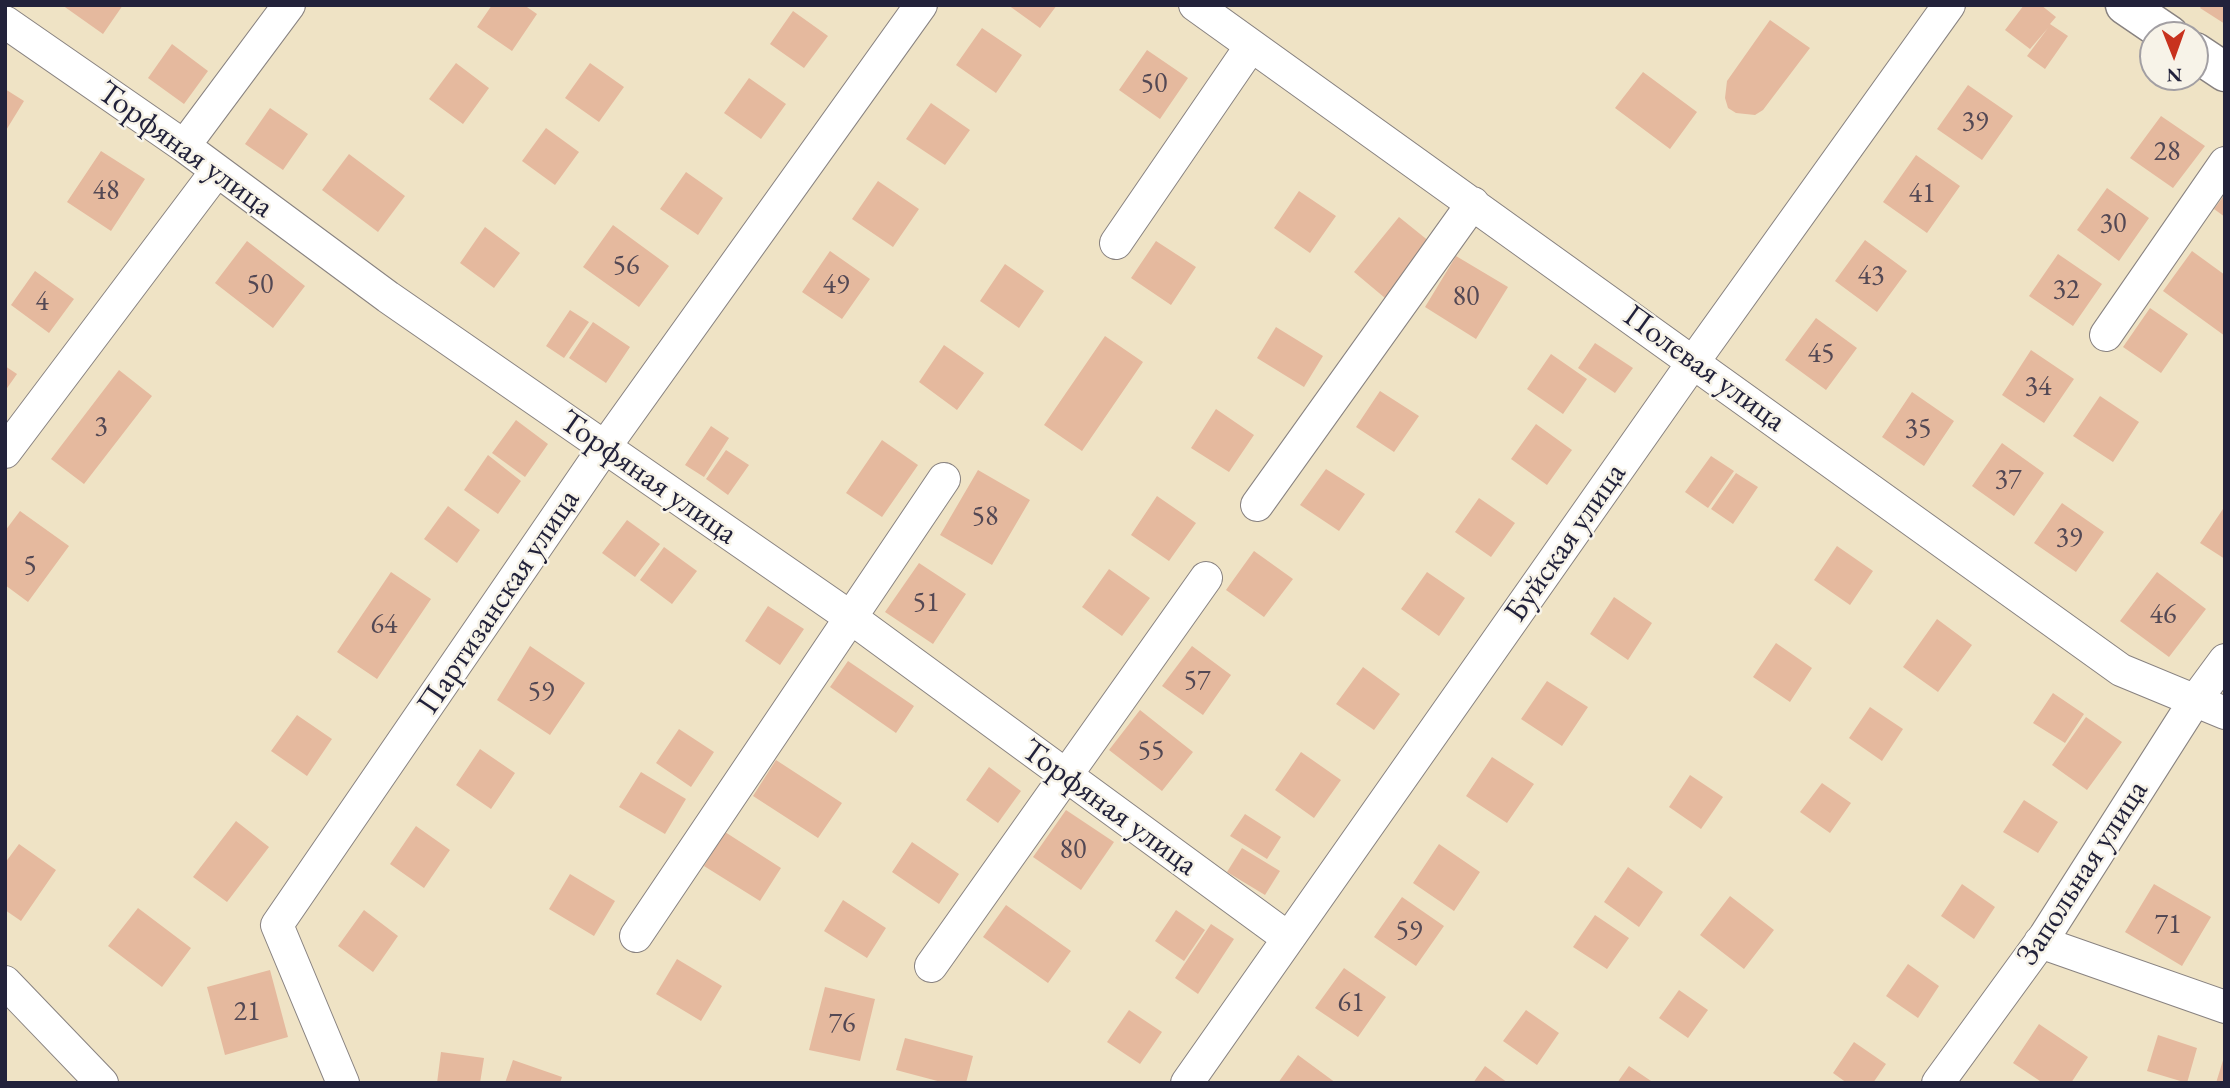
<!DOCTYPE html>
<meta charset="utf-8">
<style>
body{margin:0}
#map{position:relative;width:2230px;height:1088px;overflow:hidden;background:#efe3c5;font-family:"EB Garamond",serif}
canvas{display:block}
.frame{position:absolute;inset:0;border:7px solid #22223b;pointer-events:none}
.north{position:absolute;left:2139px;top:21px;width:70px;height:70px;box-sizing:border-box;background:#f7f3e8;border:2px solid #a29fa3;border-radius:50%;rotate:179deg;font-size:19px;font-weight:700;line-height:28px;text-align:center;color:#22223b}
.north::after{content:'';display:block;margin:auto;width:24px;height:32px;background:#c8321e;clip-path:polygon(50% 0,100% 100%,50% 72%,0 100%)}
</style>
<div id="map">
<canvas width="2230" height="1088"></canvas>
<div class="frame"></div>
<div class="north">N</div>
</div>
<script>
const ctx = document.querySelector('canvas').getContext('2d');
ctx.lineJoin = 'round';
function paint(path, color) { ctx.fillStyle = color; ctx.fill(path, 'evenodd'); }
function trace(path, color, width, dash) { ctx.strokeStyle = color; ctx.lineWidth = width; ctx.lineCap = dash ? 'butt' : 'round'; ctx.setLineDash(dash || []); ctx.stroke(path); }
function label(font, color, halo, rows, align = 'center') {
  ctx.font = font + ' "EB Garamond",serif'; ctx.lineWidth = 5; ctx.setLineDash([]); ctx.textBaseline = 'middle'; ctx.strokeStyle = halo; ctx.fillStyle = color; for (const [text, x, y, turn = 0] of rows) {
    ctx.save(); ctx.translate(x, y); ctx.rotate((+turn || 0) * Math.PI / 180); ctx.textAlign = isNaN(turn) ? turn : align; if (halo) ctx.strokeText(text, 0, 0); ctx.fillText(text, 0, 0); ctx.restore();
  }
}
paint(new Path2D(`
 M62,5H123L103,34Z
 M492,5H524L537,14L512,51L477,27Z
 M1008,5H1057L1040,28Z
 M2024,5H2041L2056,17L2050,24L2068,36L2045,69L2027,56L2048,28L2030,49L2005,30Z
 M2202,5H2225V24L2200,8Z
 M793,11L828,36L804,68L770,44Z
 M1770,20L1810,48L1763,110L1755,115L1736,113L1728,108L1725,98L1727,81Z
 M982,28L1022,55L996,93L956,65Z
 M172,44L208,71L184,104L148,78Z
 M1147,50L1188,78L1160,119L1119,90Z
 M456,63L489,88L463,124L429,99Z
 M590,63L624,87L599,122L565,98Z
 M1643,72L1697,112L1670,149L1615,108Z
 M749,78L786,104L761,139L724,113Z
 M1968,85L2013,116L1982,160L1937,129Z
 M5,89L24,101L5,132Z
 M931,103L970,130L945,165L906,139Z
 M270,108L308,134L283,170L245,144Z
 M2161,116L2205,146L2173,188L2130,158Z
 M546,128L579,152L555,185L522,161Z
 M101,151L145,179L111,231L67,202Z
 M349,154L405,196L378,232L322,190Z
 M1916,155L1960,186L1927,233L1883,202Z
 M686,172L723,198L698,235L660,209Z
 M878,181L919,209L893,247L852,219Z
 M2107,188L2149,218L2119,261L2077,230Z
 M1299,191L1336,216L1310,253L1274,228Z
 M2225,194V217L2214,209Z
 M1399,217L1430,242L1385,298L1354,272Z
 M613,225L669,266L639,307L583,267Z
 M485,227L520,253L494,288L460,263Z
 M1865,240L1907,271L1877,312L1835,281Z
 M247,241L305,286L273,328L215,283Z
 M1156,241L1196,267L1171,305L1131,278Z
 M830,251L870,279L842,319L802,292Z
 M2192,251L2225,275V336L2163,291Z
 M2058,254L2102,284L2073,326L2029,296Z
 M1456,256L1508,287L1476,339L1425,307Z
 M1005,264L1044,291L1019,328L980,301Z
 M35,271L74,299L49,333L11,305Z
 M2150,308L2188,334L2161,373L2123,347Z
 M570,310L589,322L564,358L546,346Z
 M1816,318L1857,348L1826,390L1785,360Z
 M593,322L630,347L606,383L569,358Z
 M1276,327L1323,356L1304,387L1257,358Z
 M1105,336L1143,362L1082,451L1044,425Z
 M1595,343L1633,368L1615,393L1578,368Z
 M944,345L984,373L957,410L919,382Z
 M2031,350L2074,379L2044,423L2002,395Z
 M1551,354L1587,379L1563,414L1527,389Z
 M5,366L17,374L5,391Z
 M119,370L152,396L84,484L51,459Z
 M1380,391L1419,416L1394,452L1356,427Z
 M1912,392L1954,421L1924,466L1882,437Z
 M2100,396L2139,422L2113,462L2073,436Z
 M1216,409L1254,435L1229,472L1191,448Z
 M516,420L548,444L525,477L492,453Z
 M1536,424L1572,450L1547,485L1511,459Z
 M711,426L729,438L704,477L685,465Z
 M882,440L918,465L882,517L846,493Z
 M2002,443L2044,473L2014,516L1972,486Z
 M726,450L749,465L728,495L706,479Z
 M488,455L521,481L498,514L464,490Z
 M1711,456L1734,471L1708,508L1685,492Z
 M1326,469L1365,494L1339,531L1300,505Z
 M978,470L1030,500L992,565L940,535Z
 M1736,473L1758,487L1733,524L1711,509Z
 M1157,496L1196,523L1169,561L1131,535Z
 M1479,498L1515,523L1491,557L1455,532Z
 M2062,503L2104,532L2076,572L2034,543Z
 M448,506L480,530L457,563L424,539Z
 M2225,506V559L2200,543Z
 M20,511L69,546L28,602L5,585V531Z
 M627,520L660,544L635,577L602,553Z
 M1837,546L1873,571L1850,605L1814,580Z
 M664,547L697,571L672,604L640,580Z
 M1254,551L1293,579L1264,617L1226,590Z
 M919,563L966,594L933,644L885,612Z
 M1109,569L1150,598L1122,636L1082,607Z
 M391,572L431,599L377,679L337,652Z
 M1427,572L1465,598L1439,636L1401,609Z
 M2157,572L2206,609L2169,657L2120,621Z
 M1614,597L1652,623L1628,660L1590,634Z
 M768,606L804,629L780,665L745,641Z
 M1937,619L1972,645L1938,692L1903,667Z
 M1776,643L1812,668L1790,702L1753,677Z
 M530,646L585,683L550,735L497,700Z
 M1192,646L1231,675L1203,715L1162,686Z
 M848,661L914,706L896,733L830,687Z
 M1363,667L1400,694L1374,730L1336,704Z
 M1547,681L1588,707L1562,746L1521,719Z
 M2053,693L2084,714L2065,743L2033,723Z
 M1870,707L1903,729L1882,761L1849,738Z
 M1140,710L1193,752L1162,791L1109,750Z
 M297,715L332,739L307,776L271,751Z
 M2086,717L2122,742L2087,790L2052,765Z
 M679,729L714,752L691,787L656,763Z
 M480,749L515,773L491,809L456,785Z
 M1301,752L1341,780L1314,818L1275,790Z
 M1492,757L1534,784L1507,823L1466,796Z
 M776,760L842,803L818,838L753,796Z
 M989,767L1021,791L998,823L966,800Z
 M641,772L686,799L665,834L619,807Z
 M1690,775L1723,797L1701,829L1669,807Z
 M1822,783L1851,803L1830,833L1800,812Z
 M2024,800L2058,822L2038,853L2003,832Z
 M1066,810L1114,842L1081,890L1033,857Z
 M1245,814L1281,837L1267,859L1230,836Z
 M236,821L269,847L227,902L193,877Z
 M416,826L450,850L424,888L390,864Z
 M725,832L781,868L760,901L704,866Z
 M912,842L959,874L939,904L892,872Z
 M19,844L56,870L21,921L5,910V863Z
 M1439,844L1480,872L1454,911L1413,883Z
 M1242,848L1280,871L1265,895L1227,872Z
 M1628,867L1663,892L1639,927L1604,902Z
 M570,874L615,901L594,936L549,909Z
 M1962,884L1995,907L1974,939L1941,916Z
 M2154,884L2211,917L2182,966L2125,932Z
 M1730,896L1774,930L1744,969L1700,935Z
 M1402,897L1444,926L1416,966L1374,937Z
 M843,900L886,928L867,958L824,931Z
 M1006,905L1071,951L1048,983L983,937Z
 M138,908L191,948L162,987L108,946Z
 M364,910L398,936L373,972L338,946Z
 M1176,910L1205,930L1184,961L1155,941Z
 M1595,915L1629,938L1607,969L1573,947Z
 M1211,924L1234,939L1198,994L1175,978Z
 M677,959L722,986L701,1021L656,994Z
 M1908,964L1939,986L1918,1018L1886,996Z
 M1344,968L1386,997L1358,1037L1315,1008Z
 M270,970L288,1037L225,1055L207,987Z
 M825,987L875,999L860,1061L809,1050Z
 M1679,990L1708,1010L1688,1038L1659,1018Z
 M1129,1010L1162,1032L1140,1064L1107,1042Z
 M1526,1010L1559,1033L1537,1065L1503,1041Z
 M2039,1024L2088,1057L2071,1083H2043L2013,1063Z
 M2158,1035L2197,1048L2187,1083L2147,1071Z
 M905,1038L973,1056L966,1083H945L896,1070Z
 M1854,1042L1886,1064L1873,1083H1847L1833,1073Z
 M441,1052L484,1058L480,1083H437Z
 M1298,1055L1336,1083H1278Z
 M2224,1057L2225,1083H2216Z
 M513,1060L562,1077L560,1083H505Z
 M1485,1066L1508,1083H1473Z
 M1629,1066L1654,1083H1617Z`), '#e5b99e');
const street = new Path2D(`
 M1195,5L2121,670L2225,713
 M5,22L184,146L388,297L850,617L1288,938
 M184,146L289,5
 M1116,243L1251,46
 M2106,335L2225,163
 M5,452L216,172
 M1257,505L1473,203
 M636,936L944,479
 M2040,942L2225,1007
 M931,966L1206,578
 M5,982L102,1083
 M343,1083L277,925L604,448L921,5
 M1187,1083L1694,361L1949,5
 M1938,1083L2045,936L2194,702L2225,660`);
const secondary = new Path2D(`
 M2125,5L2169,35
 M2195,52L2225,72`);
trace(street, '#888280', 34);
trace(secondary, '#888280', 41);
trace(street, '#fff', 32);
trace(secondary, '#fff', 38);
label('28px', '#534854', null, [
 ["50",1154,84],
 ["39",1975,122],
 ["28",2167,152],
 ["48",106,191],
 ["41",1922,194],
 ["30",2113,224],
 ["56",626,266],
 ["43",1871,276],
 ["50",260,285],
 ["49",836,285],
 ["32",2066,290],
 ["80",1466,297],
 ["4",42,302],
 ["45",1821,354],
 ["34",2038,387],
 ["3",101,427],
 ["35",1918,429],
 ["37",2008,480],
 ["58",985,517],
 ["39",2069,538],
 ["5",30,566],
 ["51",926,603],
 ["46",2163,615],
 ["64",384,625],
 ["57",1197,681],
 ["59",541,692],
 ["55",1151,751],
 ["80",1073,850],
 ["71",2168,925],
 ["59",1409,931],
 ["61",1351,1003],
 ["21",247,1012],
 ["76",842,1024]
]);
label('32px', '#22223b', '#f7f3e8', [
 ["Торфяная улица",185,150,36],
 ["Полевая улица",1704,369,36],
 ["Торфяная улица",648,478,35],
 ["Буйская улица",1566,543,-55],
 ["Партизанская улица",499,602,-56],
 ["Торфяная улица",1109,808,36],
 ["Запольная улица",2083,873,-57]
]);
</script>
